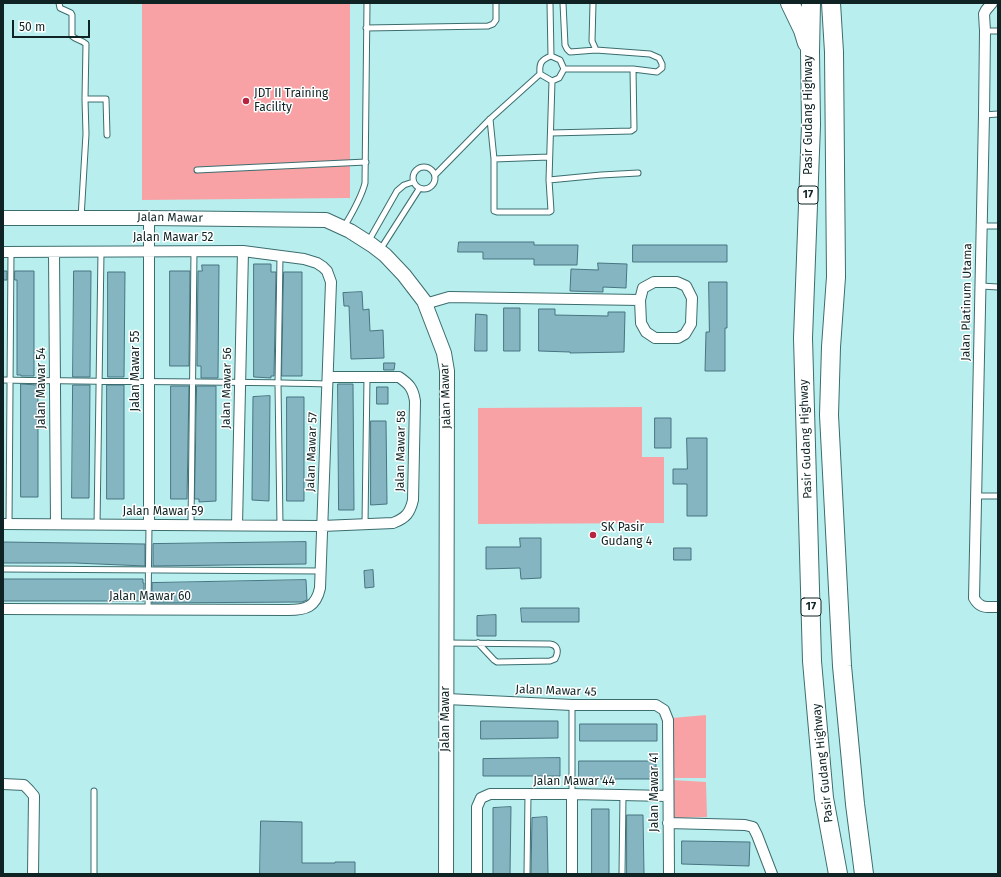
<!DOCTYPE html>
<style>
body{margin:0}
#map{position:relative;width:1001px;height:877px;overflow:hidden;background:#b9eeee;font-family:"Fira Sans",sans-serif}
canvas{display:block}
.frame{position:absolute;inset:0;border:4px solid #0f2324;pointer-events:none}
.scale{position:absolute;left:12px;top:20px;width:78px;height:18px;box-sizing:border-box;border:2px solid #0f2324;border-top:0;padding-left:5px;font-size:12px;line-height:14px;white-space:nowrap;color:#0f2324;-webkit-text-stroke:3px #fff;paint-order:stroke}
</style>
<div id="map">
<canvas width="1001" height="877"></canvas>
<div class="frame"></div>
<div class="scale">50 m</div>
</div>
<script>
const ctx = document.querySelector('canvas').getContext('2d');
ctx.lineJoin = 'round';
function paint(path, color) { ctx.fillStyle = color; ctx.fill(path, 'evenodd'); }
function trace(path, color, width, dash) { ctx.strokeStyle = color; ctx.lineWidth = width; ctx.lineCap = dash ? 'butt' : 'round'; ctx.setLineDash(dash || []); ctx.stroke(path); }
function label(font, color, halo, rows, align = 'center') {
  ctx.font = font + ' "Fira Sans",sans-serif'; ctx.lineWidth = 3; ctx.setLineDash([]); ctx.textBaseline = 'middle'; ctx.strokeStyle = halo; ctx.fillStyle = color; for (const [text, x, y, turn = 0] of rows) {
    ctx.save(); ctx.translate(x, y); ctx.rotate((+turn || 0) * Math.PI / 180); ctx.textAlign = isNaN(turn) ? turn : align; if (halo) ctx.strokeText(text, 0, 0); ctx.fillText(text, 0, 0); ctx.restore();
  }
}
paint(new Path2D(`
 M142,3H350V198L142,200Z
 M642,407V457H664V523L478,524V408Z
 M706,715V778H673L672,718Z
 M672,780L706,782L707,817L673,818Z`), '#f8a2a5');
const building = new Path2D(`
 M459,242H534V245H578L577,265H534V259H483V252H458Z
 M633,245H727V262H633Z
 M598,263L627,264L626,288L603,287V292L570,291L571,269L598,270Z
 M254,264H271V272H276L274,376H271V378L254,377Z
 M202,265H219L218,378H201V366H197L198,271H202Z
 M3,271H7V280H3Z
 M15,271H34V376H21V375H17V280H15Z
 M74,271H91L90,377H73Z
 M170,271H190L189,366H170Z
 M108,272H125L124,377H108Z
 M284,272H302V376H282Z
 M709,282H727V328H725V371H705L706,332H709Z
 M362,292L363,310L369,309L370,331L383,330L384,358L351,359L349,306H344L343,293Z
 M504,308H520V351H504Z
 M539,309H555V315L608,316V312H625L624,352L570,353V352L539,351Z
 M476,314L487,315V351H475Z
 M384,363H395L394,370H384Z
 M21,384L38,385V497H21Z
 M338,384H353L354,510H339Z
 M73,385H90L89,498H72Z
 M107,385H124V499H107Z
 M171,386H189L187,499H171Z
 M197,386H216V501L199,502V499H195Z
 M377,387H388V404H377Z
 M270,396L269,501L252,500L253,397Z
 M287,397H304V501H287Z
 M655,418H671V448H655Z
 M371,421H386L387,504L371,505Z
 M687,438H707V516H687V484H673V469H687Z
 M520,538H541V578L521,579L520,568L486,569V547H520Z
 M3,542L145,544V566L75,563H3Z
 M306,542V564L153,566V544Z
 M674,548H691V560H674Z
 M373,570L374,587L365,588L364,571Z
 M3,579H143V583H144V601H3Z
 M306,580L307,600L302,602L152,603V583Z
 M521,608H579V622H522Z
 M496,615V636H477V616Z
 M481,721H558V738L481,739Z
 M580,724H657V741H580Z
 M560,758V776H483V759Z
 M579,761H656V779H579Z
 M511,807L510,874H493V808Z
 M592,809H609V874H592Z
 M627,815H643L644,874H627Z
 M547,817L548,874H531L532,818Z
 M261,821L302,822V863H335V862H355V874H260Z
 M682,841L750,842L749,866L682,864Z`);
paint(building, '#86b5c2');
trace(building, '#477481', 1);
const lane = new Path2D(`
 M59,3L60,8L71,13L72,15V36C76,40 82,40 86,44L85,99L86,134L81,218
 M550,3L551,56
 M563,3L565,45L567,49L570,52L596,50
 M366,28L488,26L493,24L496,20V3
 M985,31H998
 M551,56L560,60L564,69L559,78L552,81L540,74C539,63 541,60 551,56Z
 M564,69H633L657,72L662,68V64L659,58L650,54L596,50L592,41L593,3
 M85,99H106L107,135
 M984,115L998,114
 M490,119L494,159L549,157
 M551,133L631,131L634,129L633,69
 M494,159V211L497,212H549L551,211L549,180L552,81
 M413 178a11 11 0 1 1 22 0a11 11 0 1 1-22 0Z
 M197,170L366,162
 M435,175L490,119L540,74
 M549,180L601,175L638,173
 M982,226H998
 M344,227C352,213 361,199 365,183L367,3
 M368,242L397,191L404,185L413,182
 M380,250L419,189
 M280,256L278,383L280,526
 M981,286L998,287
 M3,380C111,382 219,381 327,384
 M977,496H998
 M9,524L11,252
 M365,524L367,377
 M97,525L101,252
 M191,525L194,251
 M3,569L321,571
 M148,610L149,525
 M447,643L550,644C558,645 559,652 555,659L550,661L497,662L494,660L478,643
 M572,705V794
 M94,791V874
 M527,874L528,794
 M622,874L623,795`);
const street = new Path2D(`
 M992,3L986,10L984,14L985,31L984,115L974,598C980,609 987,607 998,607
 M3,252L243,251L304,259L317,263L323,267L327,271L331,282L320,588C316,607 306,610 288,610L3,609
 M54,252L56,524
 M654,282H677L686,286L692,298L691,324L685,334L678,338H655L646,332L641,323L640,300L643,288Z
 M425,304L449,297L640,300
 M3,524L322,526L393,523C406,518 410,513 413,500L415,401C413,388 409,384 399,377H328
 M149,525V218
 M237,525L243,251
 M447,699L572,705H656L664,710L668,720L669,874
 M3,784L24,785L29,790L34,796L33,874
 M668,823L745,825L753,827L757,835L772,874
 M477,874V807L481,798L490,794H572L668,796
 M572,874V794`);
const secondary = new Path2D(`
 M3,218H149L326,220L350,231L372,245L385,255L404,275L424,301L444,353L447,371L446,874`);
const highway = new Path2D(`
 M790,3L803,30L807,43
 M811,3L810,52L811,125L803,338L812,661L824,798L838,874
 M831,3L834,52L836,277L831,347L829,415L842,666L855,804L864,874`);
trace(lane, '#3c6d6e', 7);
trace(street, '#3c6d6e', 12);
trace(secondary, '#3c6d6e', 16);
trace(highway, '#3c6d6e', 20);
trace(lane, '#fff', 5);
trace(street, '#fff', 10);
trace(secondary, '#fff', 14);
trace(highway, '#fff', 18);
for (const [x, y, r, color] of [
 [246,101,4,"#b6243f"],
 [593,535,4,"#b6243f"]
]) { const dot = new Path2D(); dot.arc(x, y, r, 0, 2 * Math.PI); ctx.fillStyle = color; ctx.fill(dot); trace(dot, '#fff', 1.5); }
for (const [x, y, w] of [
 [808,195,20],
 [811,607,20]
]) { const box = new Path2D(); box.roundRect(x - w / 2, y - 9, w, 18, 3); ctx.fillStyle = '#fff'; ctx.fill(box); trace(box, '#0f2324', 1); }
label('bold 11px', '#0f2324', null, [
 ["17",808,195],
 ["17",811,607]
]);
label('12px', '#0f2324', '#fff', [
 ["JDT II Training",254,94],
 ["Facility",254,108],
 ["SK Pasir",601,528],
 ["Gudang 4",601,542]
], 'left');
label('12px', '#0f2324', '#fff', [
 ["Pasir Gudang Highway",809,115,-90],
 ["Jalan Mawar",170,218,1],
 ["Jalan Mawar 52",173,238],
 ["Jalan Platinum Utama",967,302,-89],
 ["Jalan Mawar 55",136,371,-90],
 ["Jalan Mawar 54",42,388,-90],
 ["Jalan Mawar 56",227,388,-89],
 ["Jalan Mawar",446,396,-92],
 ["Pasir Gudang Highway",806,439,-92],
 ["Jalan Mawar 58",401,451,-89],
 ["Jalan Mawar 57",312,452,-88],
 ["Jalan Mawar 59",163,512],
 ["Jalan Mawar 60",150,597],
 ["Jalan Mawar 45",556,691,2],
 ["Jalan Mawar",446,719,-90],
 ["Pasir Gudang Highway",823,763,-96],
 ["Jalan Mawar 44",574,782],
 ["Jalan Mawar 41",655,792,-90]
]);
</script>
